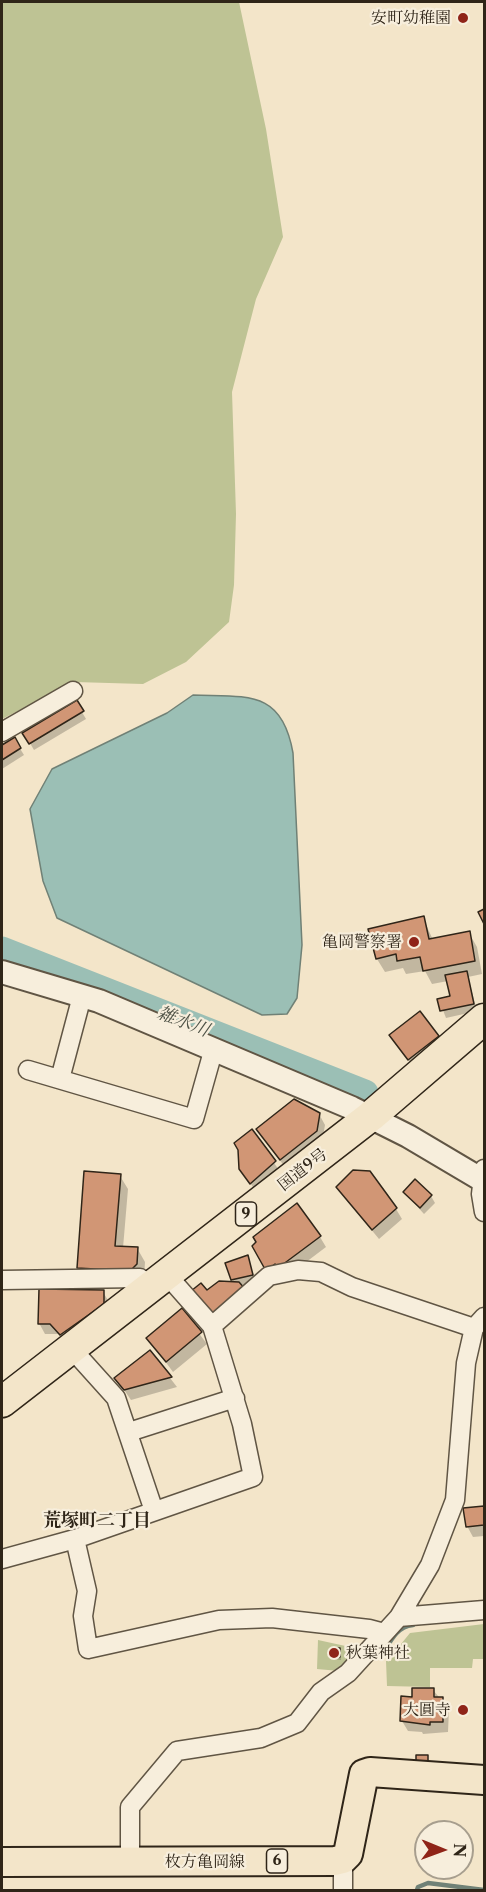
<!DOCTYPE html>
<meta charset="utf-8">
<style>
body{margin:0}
#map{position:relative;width:486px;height:1892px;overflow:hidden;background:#f3e5c9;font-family:"Libre Caslon Text",serif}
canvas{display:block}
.frame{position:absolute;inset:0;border:3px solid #2f2518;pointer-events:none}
.north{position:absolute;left:414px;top:1820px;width:60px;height:60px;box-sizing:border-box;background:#f7eedc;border:2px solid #a79e8e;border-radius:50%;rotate:91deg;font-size:16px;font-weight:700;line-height:24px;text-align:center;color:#2f2518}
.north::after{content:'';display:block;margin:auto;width:21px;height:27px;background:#8f2418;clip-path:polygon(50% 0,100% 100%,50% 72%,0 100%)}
</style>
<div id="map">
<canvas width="486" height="1892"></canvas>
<div class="frame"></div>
<div class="north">N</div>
</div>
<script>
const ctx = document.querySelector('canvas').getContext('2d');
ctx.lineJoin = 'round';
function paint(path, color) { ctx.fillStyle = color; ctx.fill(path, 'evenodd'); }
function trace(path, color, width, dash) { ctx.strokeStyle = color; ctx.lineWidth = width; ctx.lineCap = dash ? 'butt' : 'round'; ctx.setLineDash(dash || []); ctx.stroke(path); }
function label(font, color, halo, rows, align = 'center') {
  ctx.font = font + ' "Libre Caslon Text","Noto Serif JP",serif'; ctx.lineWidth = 4.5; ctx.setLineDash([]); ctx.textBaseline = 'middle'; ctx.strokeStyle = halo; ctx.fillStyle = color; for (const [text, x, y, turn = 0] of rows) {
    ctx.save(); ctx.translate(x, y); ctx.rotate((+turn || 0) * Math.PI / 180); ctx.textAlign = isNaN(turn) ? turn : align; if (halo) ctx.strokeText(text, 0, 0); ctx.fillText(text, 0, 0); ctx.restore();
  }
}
paint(new Path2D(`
 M2,2H239L266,129L283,237L256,299L232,392L236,514L234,585L229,622L186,662L143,684L75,682L2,719Z
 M484,1624V1659H473L472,1668H430V1687L387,1686L386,1661H391L392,1655L410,1633Z
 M318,1640L350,1647L349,1660L339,1671L317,1669Z`), '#bec394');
const water = new Path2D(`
 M193,695C247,697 282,689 293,753L302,945L297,998L287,1014L262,1015L57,918L43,881L30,809L52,769L167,713Z`);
paint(water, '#9bbfb5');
trace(water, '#708176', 1.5);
paint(new Path2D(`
 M76,702L86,719L34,750L24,733Z
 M14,739L24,755L2,769V747Z
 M423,918L433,940L469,933L477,947L482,974L468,977L477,1011L446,1018L439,1000L451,997L448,981L432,984L425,971L406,974L403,968L385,972L377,959Z
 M420,1013L442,1044L413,1066L395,1042Z
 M319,1114L325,1125L322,1142L287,1170L258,1130Z
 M252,1131L281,1173L257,1193L240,1168Z
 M120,1176L128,1189L123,1248H137L145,1262L144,1278L87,1281L79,1268Z
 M337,1188L396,1209L402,1219L379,1239Z
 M404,1192L431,1196L435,1203L424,1214Z
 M320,1237L326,1247L285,1278L273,1281L258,1243Z
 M248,1257L256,1282L207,1292L234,1283L232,1279Z
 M103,1292L109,1302L67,1344L58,1334H45L39,1323Z
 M182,1311L207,1344L173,1372L148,1338Z
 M150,1352L177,1387L131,1400L116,1378Z
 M484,1507V1536L473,1537L467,1526L465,1510Z
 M339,1650L341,1660L335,1659L333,1656Z
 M433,1690L449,1709L448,1732L423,1734L422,1732L408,1731L402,1721Z`), '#0003');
trace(new Path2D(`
 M381,1657C390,1643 395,1627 413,1625
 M417,1890L418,1887L428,1883L484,1890`), '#708176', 4.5);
trace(new Path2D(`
 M2,950L365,1093`), '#9bbfb5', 27);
const building = new Path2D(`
 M77,700L84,711L29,744L22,733Z
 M15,737L21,748L2,760V745Z
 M484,909V924L478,912Z
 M424,916L429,939L470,931L475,961L423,971L420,957L397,961L396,954L376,959L368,929Z
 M467,971L474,1004L440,1011L437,999L450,996L445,975Z
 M420,1011L439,1036L408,1060L389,1035Z
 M294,1099L320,1113L317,1131L280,1160L256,1129Z
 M252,1129L276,1161L250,1184L239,1169L238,1150L234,1143Z
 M353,1170L370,1171L397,1208L372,1230L336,1187Z
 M84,1171L121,1174L115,1246L138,1247L137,1264L130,1271L77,1268Z
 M415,1179L432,1195L420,1208L403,1192Z
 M297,1203L321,1236L278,1268L275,1264L266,1271L252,1246L256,1242L253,1237Z
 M248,1255L253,1275L231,1280L225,1263Z
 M219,1281L239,1282L246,1290L211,1317L191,1291L201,1283L207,1290Z
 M39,1289L104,1290V1304L60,1335L50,1324H38Z
 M182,1308L202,1332L166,1362L146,1338Z
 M150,1350L172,1377L124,1390L114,1378Z
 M484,1506V1525L466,1527L463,1508Z
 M332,1648H340V1657H332Z
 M412,1688H434V1697H443V1722H430V1725L400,1721L401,1696L412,1697Z
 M416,1755H428V1764H416Z`);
paint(building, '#d19675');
trace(building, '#2f2518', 1.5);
const minor = new Path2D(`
 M2,732L73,691
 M28,1070L194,1119L214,1048
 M60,1079L82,996
 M484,1169L481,1194L484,1212
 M2,1280L140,1278L150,1287
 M212,1326L269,1276L298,1270L321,1272L352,1287L474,1328
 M71,1348L116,1398L154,1511
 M129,1432L235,1398
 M75,1539L87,1591L83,1616L88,1649L219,1620L272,1618L369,1629L384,1633
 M2,1559L75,1539L253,1477L242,1424L212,1326L167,1275
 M399,1617L484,1610
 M130,1862V1807L177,1751L261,1738L297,1723L321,1692L348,1673L399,1617L430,1565L455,1500L466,1363L474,1328L484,1317
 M343,1890V1859`);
const tertiary = new Path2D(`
 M2,972L99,1001L352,1108L408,1136L484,1181`);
const primary = new Path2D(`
 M2,1862L335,1861L343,1859L348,1854L364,1774L370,1772L484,1780`);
const trunk = new Path2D(`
 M2,1402L371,1116L484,1019`);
trace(minor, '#605544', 21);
trace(tertiary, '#605544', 26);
trace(primary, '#2f2518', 32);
trace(trunk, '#2f2518', 33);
trace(minor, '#f7eedc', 18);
trace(tertiary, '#f7eedc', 22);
trace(primary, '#f3e5c9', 28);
trace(trunk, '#f3e5c9', 30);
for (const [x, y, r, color] of [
 [463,18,6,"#8f2418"],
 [414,942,6,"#8f2418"],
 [334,1653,6,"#8f2418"],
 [463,1710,6,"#8f2418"]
]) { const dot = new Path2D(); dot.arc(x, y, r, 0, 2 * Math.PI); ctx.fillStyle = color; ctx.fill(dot); trace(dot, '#f7eedc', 2); }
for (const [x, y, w] of [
 [246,1214,21],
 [277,1861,21]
]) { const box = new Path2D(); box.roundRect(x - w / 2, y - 12, w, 24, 4.5); ctx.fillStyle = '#f7eedc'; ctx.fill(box); trace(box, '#2f2518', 1.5); }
label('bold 15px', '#2f2518', null, [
 ["9",246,1214],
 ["6",277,1861]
]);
label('16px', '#2f2518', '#f7eedc', [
 ["安町幼稚園",451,18],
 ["亀岡警察署",402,942],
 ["秋葉神社",346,1653,"left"],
 ["大圓寺",451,1710]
], 'right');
label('16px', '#2f2518', '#f7eedc', [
 ["国道9号",303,1170,-38],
 ["枚方亀岡線",205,1862]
]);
label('italic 18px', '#4f5347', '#f7eedc', [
 ["雑水川",183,1022,21]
]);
label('bold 18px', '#2f2518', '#f7eedc', [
 ["荒塚町二丁目",97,1521]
]);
</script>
